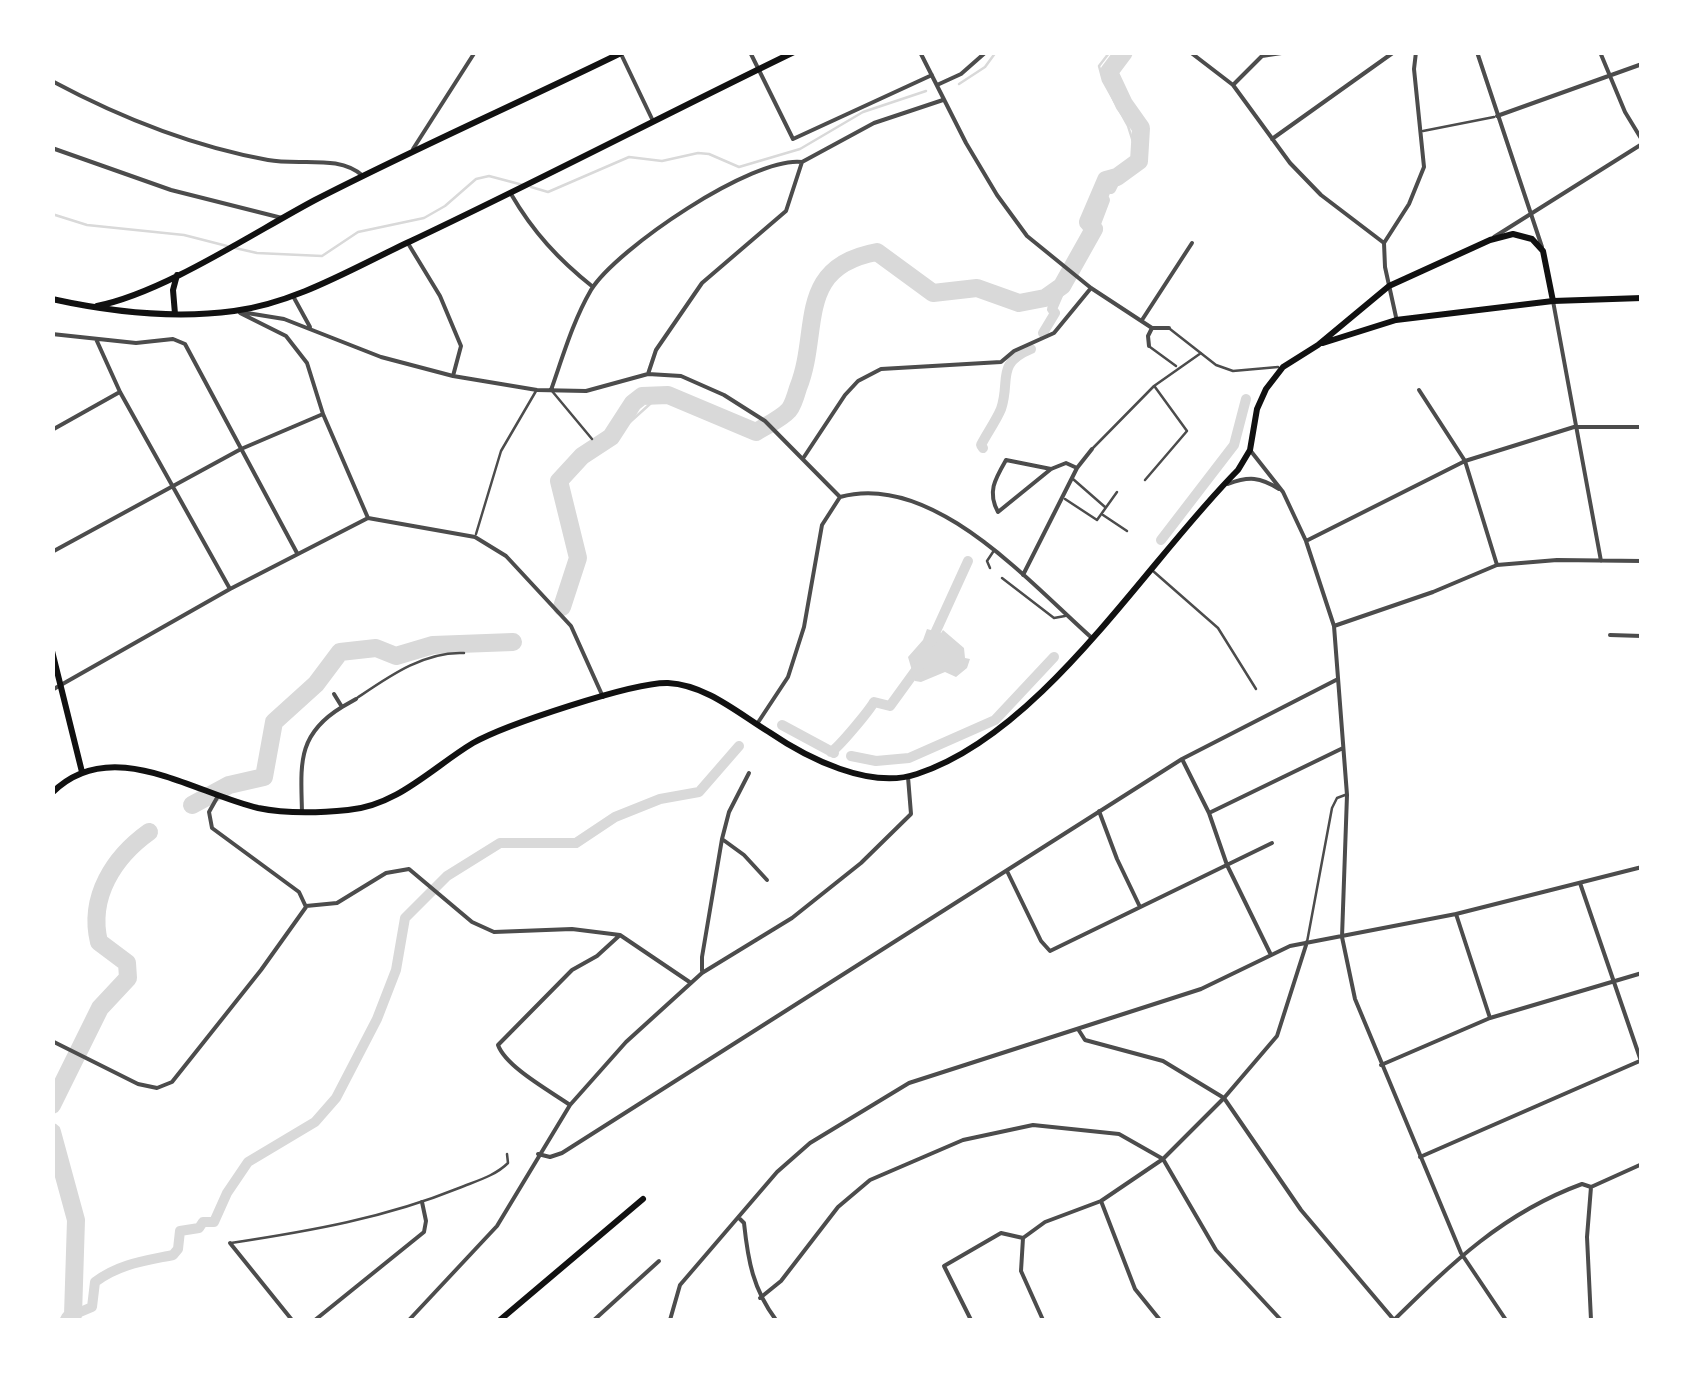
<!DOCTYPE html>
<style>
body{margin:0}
#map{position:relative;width:1694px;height:1373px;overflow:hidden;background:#fff;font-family:Jost,sans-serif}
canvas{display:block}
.frame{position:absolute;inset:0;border:55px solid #fff;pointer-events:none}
</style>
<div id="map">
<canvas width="1694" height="1373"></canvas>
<div class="frame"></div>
</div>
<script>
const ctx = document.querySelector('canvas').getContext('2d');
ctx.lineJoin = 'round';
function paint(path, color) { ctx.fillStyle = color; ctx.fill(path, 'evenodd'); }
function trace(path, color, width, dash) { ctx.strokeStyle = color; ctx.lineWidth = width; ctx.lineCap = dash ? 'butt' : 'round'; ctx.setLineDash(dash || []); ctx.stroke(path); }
paint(new Path2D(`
 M927,629L941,633L943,630L964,648L965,658L970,659L967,668L956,677L945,672L921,682L915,681L908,657L923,640Z`), '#d9d9d9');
trace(new Path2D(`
 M1122,54L1109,53L1099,66L1103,81L1128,126L1139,161
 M959,84L985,67L996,52
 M531,187L548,192L629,157L662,161L698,153L709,154L739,167L800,149L863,112L926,91
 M52,214L87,225L184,235L227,246
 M235,248L257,253L322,256L358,232L424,218L445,206L476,179L489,176L523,185
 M621,423L630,422L660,395`), '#d9d9d9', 2.5);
trace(new Path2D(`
 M1111,189L1117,177
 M1094,229L1105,200
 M1043,333L1055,313L1052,309L1062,286
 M983,448L981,445C987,433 996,421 1001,409C1011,380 995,364 1031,349
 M1161,540L1234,445L1246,399
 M931,642L968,561
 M782,725L834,753
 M831,752C839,747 869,711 874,702L890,706L919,666
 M851,756L876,761L909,758L995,720L1054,657
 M73,1315L92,1307L95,1282C119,1264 144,1261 173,1255L178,1249L180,1231L199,1228L203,1222H214L227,1193L248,1162L315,1122L336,1098L377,1019L396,970L405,918L447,876L500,843H576L615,817L660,799L699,792L739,746`), '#d9d9d9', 10);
trace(new Path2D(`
 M562,607L578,558L559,481L582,456L611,437L633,403L642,396L668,395L756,432C765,426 781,419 789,410C793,405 796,395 798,388C821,331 794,267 877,252L933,293L977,288L1019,303L1045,298L1062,286L1094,229L1088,222L1106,180L1117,177L1139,161L1141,128L1124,104L1109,72L1124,52
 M192,805L229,785L264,777L274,722L316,684L340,652L376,648L396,656L433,645L513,642
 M52,1105L100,1008L128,978L127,963L99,942C88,897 114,857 149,832
 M52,1132L76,1220L73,1315L69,1320`), '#d9d9d9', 18);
trace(new Path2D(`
 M1423,131L1494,117
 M552,391L592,439
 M476,534L501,451L536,391
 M990,568L987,561L993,552
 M1153,571L1218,628L1256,689
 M1002,578L1054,618L1065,616
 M357,698C388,677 424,651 464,653
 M1307,942L1332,808L1337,798L1345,795
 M231,1243C310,1231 385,1218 459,1188C476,1181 495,1176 508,1163L507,1154`), '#4c4c4c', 2.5);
trace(new Path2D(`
 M1170,329L1216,365L1233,371L1278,367
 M1150,347L1176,366
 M1093,448L1154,386L1201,353
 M1073,479L1105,507
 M1145,480L1187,431L1155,387
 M1065,499L1097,520L1117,492
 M1103,515L1127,531`), '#4c4c4c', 2.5);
trace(new Path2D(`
 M750,52L793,139L932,75
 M920,52L966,143L997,195L1027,236L1091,288L1152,328H1169
 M1190,52L1233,85L1290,163L1321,195L1384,243
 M1477,52L1542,247
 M1600,52L1625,112L1642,140
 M621,54L653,121
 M52,81C121,118 191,146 268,160C300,166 339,154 363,176
 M937,85L961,74L986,52
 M1233,85L1262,56L1288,52
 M1497,116L1642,64
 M1272,139L1394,52
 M52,148L171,190L282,218
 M413,149L475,52
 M802,162L874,123L943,100
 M511,194C533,232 559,260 593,287
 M1494,237L1642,144
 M1384,243L1409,204L1424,167L1414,69L1416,52
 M1384,243L1385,267L1396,317
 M409,245L440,296L461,346L453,376
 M293,296L310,327
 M1553,301L1601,561
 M241,312L284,319L381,357L453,376L537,390L586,391L648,374L681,376L724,395L765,421L840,497
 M240,313L286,336L307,363L323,414L368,518L475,537L506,556L571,626L603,697
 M1142,320L1192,243
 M52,334L136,343L173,339L185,344L297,553
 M96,339L120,392L230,589
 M1149,346L1148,336L1152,328
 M648,374L656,350L702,283L786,211L802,162
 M551,390C563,356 573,321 591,290C616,249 753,156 802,162
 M1419,390L1465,461L1497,565
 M52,430L118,393
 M1250,450L1283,492L1306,541L1334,626L1347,795L1342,937L1355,999L1461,1253L1506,1320
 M804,457L845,395L858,381L881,369L1001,362L1014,351L1054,333L1091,288
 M1051,469L1006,460C995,479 987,492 998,512L1051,469L1066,463L1077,468
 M1228,484C1249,476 1260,477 1279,489
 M1306,541L1465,461L1574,427H1642
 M52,552L241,449L323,414
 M1023,575L1077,468L1092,449
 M1334,626L1433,592L1497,565L1557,560L1642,561
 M1610,635L1642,636
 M52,690L230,589L368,518
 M342,707L356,699
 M757,724L788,677L804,627L822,525L840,497C932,471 1029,582 1092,638
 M1182,759L1209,813L1227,865L1271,955
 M1099,811L1117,859L1140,907
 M302,813C301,765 296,735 342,707L334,694
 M1209,813L1343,748
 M722,839L744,855L767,880
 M1007,871L1041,941L1050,951L1272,843
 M1580,883L1640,1058
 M306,906L337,903L386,873L409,869L472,922L494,932L572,929L620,935L691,983
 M1456,914L1490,1018
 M702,971V957L722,839L729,812L749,773
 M1078,1029L1085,1040L1163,1061L1224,1098L1301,1210L1394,1320
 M52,1041L138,1084L157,1088L172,1082L261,970L306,907L299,892L212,828L209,812L218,796
 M1381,1065L1490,1018L1642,973
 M570,1105C550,1091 506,1067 498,1045L572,970L597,956L620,935
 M538,1154L550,1157L562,1153L1182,759L1338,679
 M1420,1157L1642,1060
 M1101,1201L1135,1289L1160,1320
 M740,1219L744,1223C748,1261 753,1289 776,1320
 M1023,1238L1021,1271L1043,1320
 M230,1243L292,1320
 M760,1298L781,1281L838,1207L870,1180L963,1140L1033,1125L1119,1134L1163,1159L1216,1250L1281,1320
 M315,1320L424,1232L426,1221L422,1202
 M409,1320L497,1226L570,1105L626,1042L702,973L792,918L861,863L911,814L908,777
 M594,1320L659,1261
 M670,1320L680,1285L777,1172L810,1143L909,1083L1201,989L1290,946L1456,914L1642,867
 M971,1320L944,1266L1001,1233L1023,1238L1045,1222L1101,1201L1163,1159L1224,1098L1277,1036L1307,942
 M1394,1320C1452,1263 1503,1213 1582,1184L1591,1187
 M1591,1320L1587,1237L1591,1187L1642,1164`), '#4c4c4c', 4);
trace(new Path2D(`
 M52,299C111,312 174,319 234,311C296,303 355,267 411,241C540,180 666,114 794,52
 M97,306C163,293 253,233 315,200C416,148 521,102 623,52
 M175,314L173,290L177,275
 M1323,343L1396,320L1553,301L1642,298
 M52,651L82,772
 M52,793C111,734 193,793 258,808C287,814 318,813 348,810C397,806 433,767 473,743C505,725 633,682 668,683C706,685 738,713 769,732C807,758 870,790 917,774C1043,733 1146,562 1238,470L1250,450L1257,409L1266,389L1283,367L1318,345L1389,286L1490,240L1513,234L1532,239L1543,251L1553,301`), '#111', 6);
trace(new Path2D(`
 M500,1320L643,1199`), '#111', 6);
</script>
